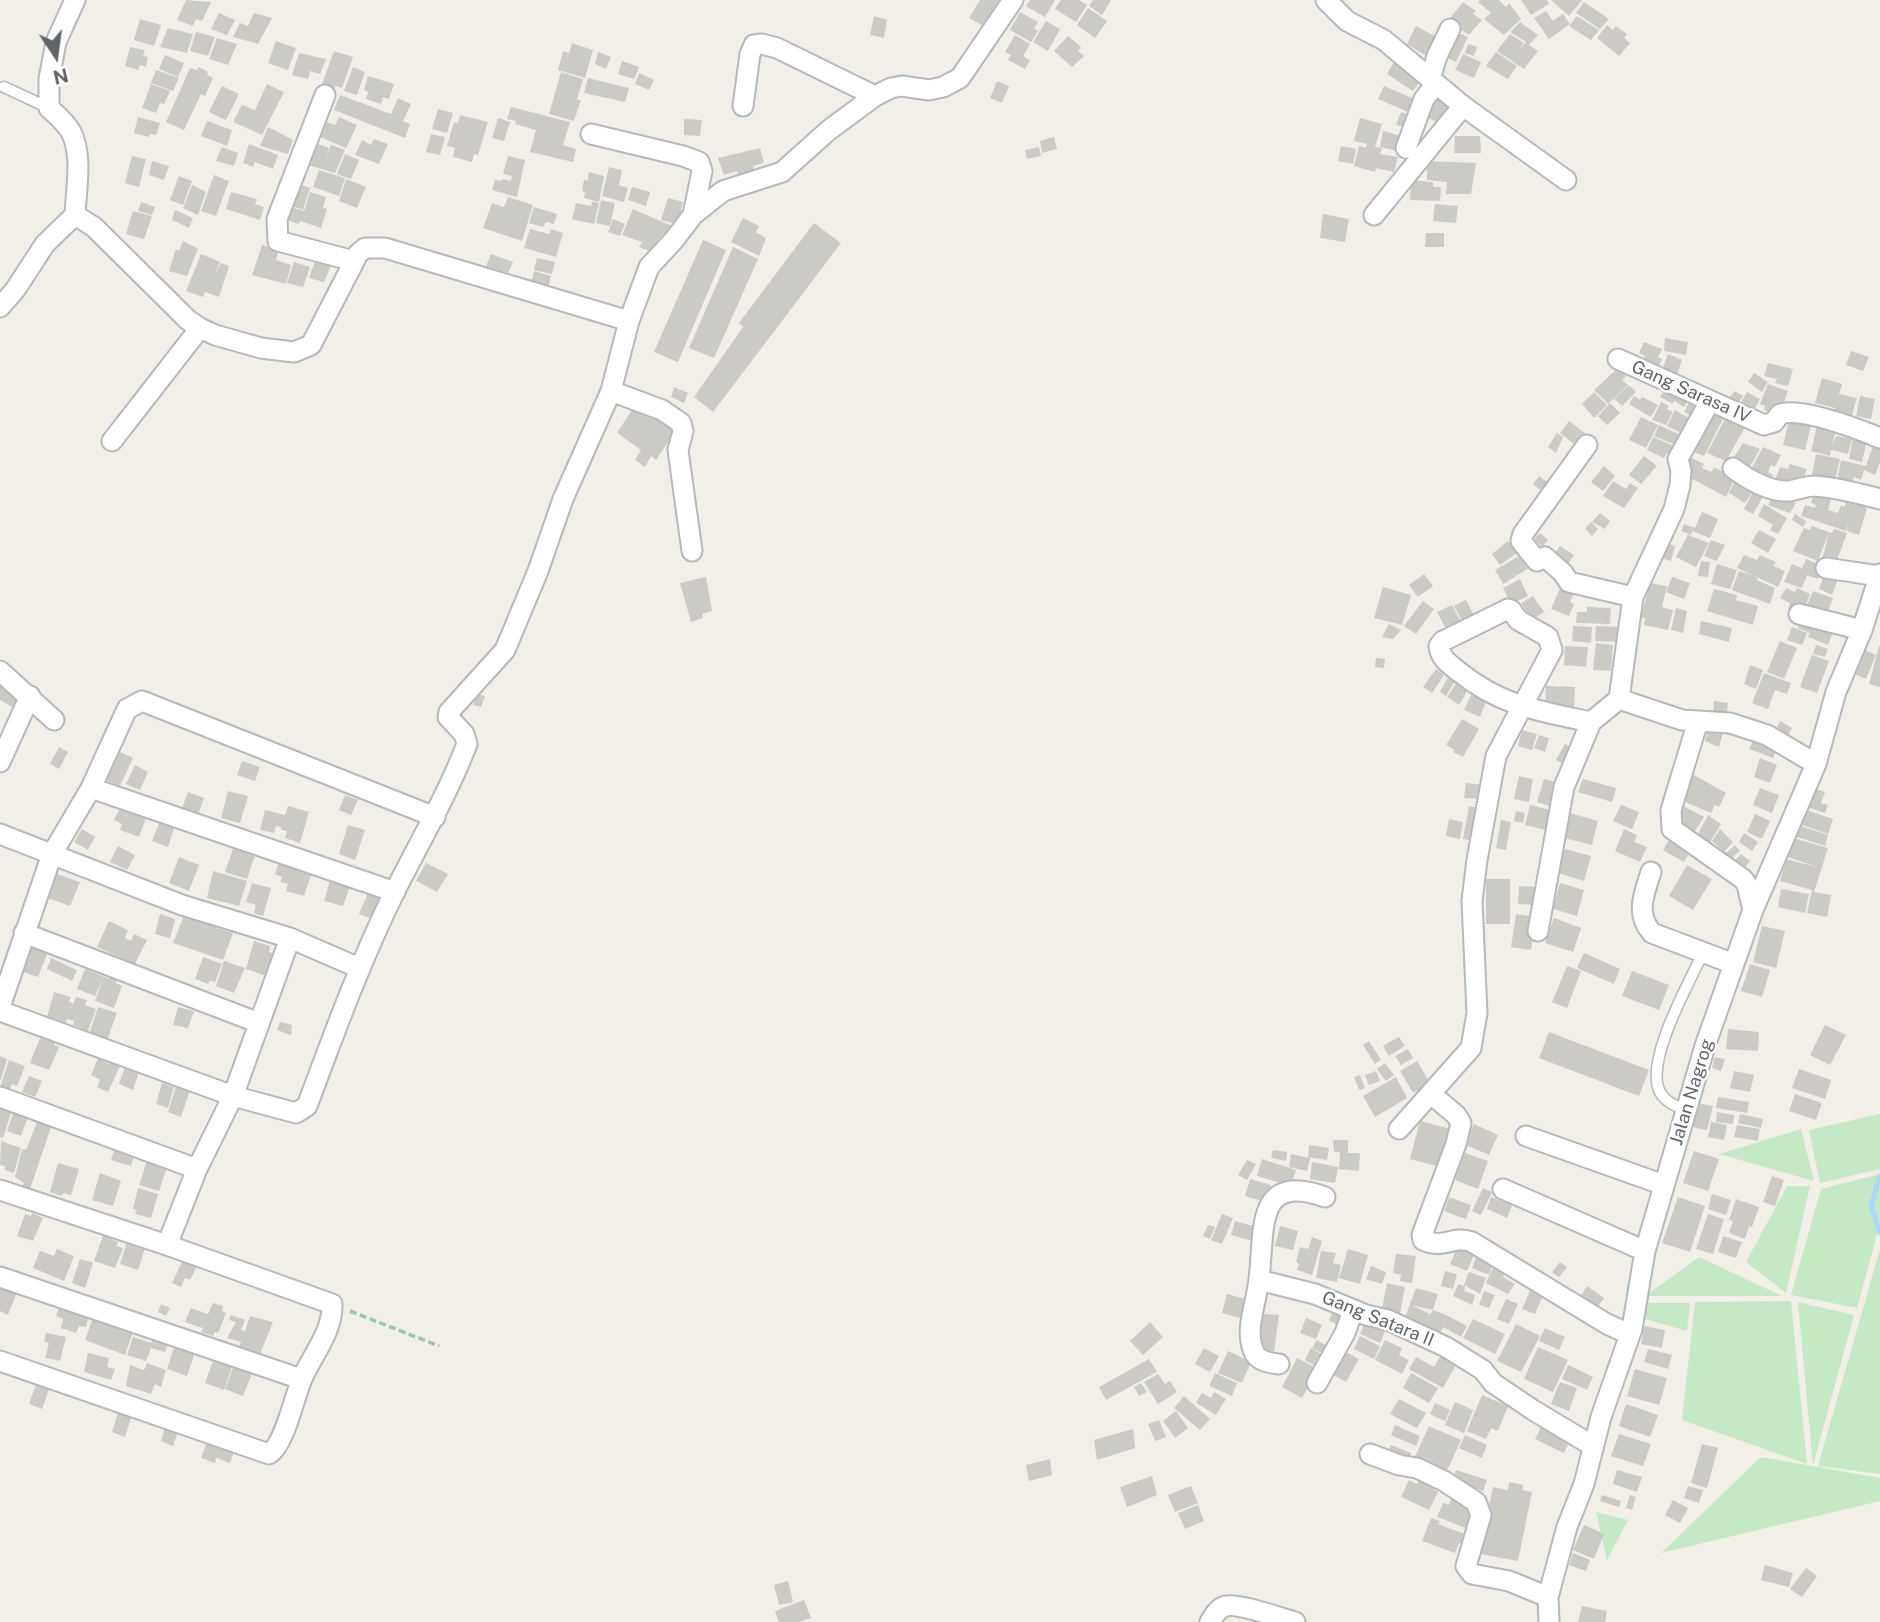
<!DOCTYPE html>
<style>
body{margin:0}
#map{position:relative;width:1880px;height:1622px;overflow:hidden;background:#f1efe8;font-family:"Public Sans",sans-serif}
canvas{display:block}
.north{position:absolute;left:21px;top:21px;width:70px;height:70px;-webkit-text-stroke:5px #fff;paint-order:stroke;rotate:167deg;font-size:19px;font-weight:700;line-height:28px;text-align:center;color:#5f6368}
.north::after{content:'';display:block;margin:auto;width:24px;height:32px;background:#5f6368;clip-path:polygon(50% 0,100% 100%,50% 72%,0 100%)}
</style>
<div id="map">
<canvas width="1880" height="1622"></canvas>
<div class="north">N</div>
</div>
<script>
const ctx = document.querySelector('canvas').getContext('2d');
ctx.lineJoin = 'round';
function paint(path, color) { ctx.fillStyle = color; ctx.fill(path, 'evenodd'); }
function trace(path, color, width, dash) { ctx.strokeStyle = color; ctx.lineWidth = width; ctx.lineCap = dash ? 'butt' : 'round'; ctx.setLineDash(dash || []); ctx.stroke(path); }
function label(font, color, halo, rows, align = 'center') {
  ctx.font = font + ' "Public Sans",sans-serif'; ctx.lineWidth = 5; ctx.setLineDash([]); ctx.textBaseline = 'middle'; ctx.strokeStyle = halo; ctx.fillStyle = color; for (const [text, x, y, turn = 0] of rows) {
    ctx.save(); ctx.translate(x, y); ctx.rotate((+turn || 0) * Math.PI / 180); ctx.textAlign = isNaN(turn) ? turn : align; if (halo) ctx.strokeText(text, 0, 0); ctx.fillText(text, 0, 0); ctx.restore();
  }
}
paint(new Path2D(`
 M1880,1114V1169L1820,1183L1809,1130Z
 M1801,1129L1814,1181L1719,1154Z
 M1880,1174V1223L1857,1308L1791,1295L1821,1189Z
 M1787,1186H1810L1786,1293L1746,1262Z
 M1880,1249V1474L1818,1466Z
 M1699,1257L1782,1296H1645Z
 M1791,1301L1807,1464L1682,1420L1695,1302Z
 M1798,1302L1854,1315L1813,1465Z
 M1644,1303H1690L1687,1331L1642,1318Z
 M1761,1457L1880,1478V1501L1661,1553Z
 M1596,1512L1628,1520L1607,1560Z`), '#c5e8c5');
trace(new Path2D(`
 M1880,1176L1871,1206L1880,1233`), '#aadaff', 5);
paint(new Path2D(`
 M186,0L211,2L202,21L196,19L193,26L177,20Z
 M980,0H1004L996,12L993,10L983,26L969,18Z
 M1030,0H1055L1045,17L1026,6Z
 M1061,0H1079L1087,5L1076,22L1055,9Z
 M1093,0H1111L1102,15L1089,6Z
 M1480,0H1499L1506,7L1509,3L1521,19L1504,35L1484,19L1491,13L1478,2Z
 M1521,0H1547L1549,4L1531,15Z
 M1551,0H1582L1569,16Z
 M1463,2L1476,11L1473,14L1482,20L1469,35L1448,21Z
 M1584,2L1609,19L1600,29L1576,13Z
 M1088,8L1107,21L1095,38L1077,25Z
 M1546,11L1553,21L1563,14L1570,24L1549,39L1534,18Z
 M1020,12L1038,22L1034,28L1038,31L1031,42L1010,30Z
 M219,13L235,20L227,35L211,29Z
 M254,13L272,18L258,44L233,37L240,23L248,26Z
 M874,16L887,20L884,38L870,35Z
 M1577,16L1599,30L1591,40L1569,26Z
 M140,19L161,25L154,46L134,40Z
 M1046,21L1060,29L1048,51L1033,42Z
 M1520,22L1538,35L1529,45L1538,51L1524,69L1497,51L1510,34L1524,43L1516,54L1526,42L1510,32Z
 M1607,25L1613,30L1616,26L1627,34L1624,38L1630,43L1619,56L1597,38Z
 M1416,26L1442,40L1433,60L1407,44Z
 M168,28L193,34L187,53L160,47Z
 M1452,30L1468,37L1456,62L1440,55Z
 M196,32L215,37L208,56L190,51Z
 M1015,35L1030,44L1023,56L1030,60L1025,69L1008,60L1011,55L1005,52Z
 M1068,36L1081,47L1078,51L1084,56L1072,67L1054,51Z
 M217,38L237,44L228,65L209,59Z
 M276,41L296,48L288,70L268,63Z
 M572,43L593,50L585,78L558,70L563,51L569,53Z
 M1468,44L1477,47L1474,56L1465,53Z
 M130,47L145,50L143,56L148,57L146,67L140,65L138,70L125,66Z
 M334,51L353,57L342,88L335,86L334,91L321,87Z
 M598,52L611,57L606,69L595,64Z
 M1496,52L1517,66L1508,79L1486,66Z
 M299,53L326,59L320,74L310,71L308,79L292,75Z
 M1463,54L1481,62L1474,78L1455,70Z
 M165,55L184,63L178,77L159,69Z
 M1396,58L1423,77L1413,91L1387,74Z
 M622,61L639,67L634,79L618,74Z
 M199,67L208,72L207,75L213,78L205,96L201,94L184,130L166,122L190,68L197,70Z
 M353,67L365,72L357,95L344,91Z
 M156,70L179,78L173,91L151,83Z
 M561,72L583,79L577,100H581L574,121L549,114Z
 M639,73L654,80L649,90L635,84Z
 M368,76L394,84L389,99L383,97L381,104L366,99L368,92L364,90Z
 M588,78L629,88L625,102L584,93Z
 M997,81L1009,86L1002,103L990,98Z
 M151,84L170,91L164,104L160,103L156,113L142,108Z
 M267,84L284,92L262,135L233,122L242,105L255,110Z
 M222,86L239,94L226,120L209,112Z
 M1384,86L1421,102L1415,115L1378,99Z
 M340,95L391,114L398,98L411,104L403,121L410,124L405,138L334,110Z
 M1434,96L1454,103L1446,125L1419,115Z
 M511,107L570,122L563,145L576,149L573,162L530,152L536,130L515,124L516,121L507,119Z
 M438,109L453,113L447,133L432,129Z
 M1401,112L1415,117L1411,129L1396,125Z
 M460,115L488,122L478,155L474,154L472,162L453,157L455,148L447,146L454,122L458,123Z
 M138,117L160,123L156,135L150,134L149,137L134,133Z
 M339,117L357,125L346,148L320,137L327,122L335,125Z
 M498,118L510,122L504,141L492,138Z
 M1360,118L1382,124L1375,147L1382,148L1380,154L1398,157L1394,172L1376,168L1375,172L1354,166L1359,146L1366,148L1367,144L1354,141Z
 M684,119L702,120L700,136L684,135Z
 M207,121L232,130L227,146L201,136Z
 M268,127L293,140L288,154L260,146Z
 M1383,131L1402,136L1398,151L1380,147Z
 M431,134L445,137L440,155L426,152Z
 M1455,136H1480L1481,153H1454Z
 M1054,137L1057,149L1042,153L1040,141Z
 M374,139L388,144L379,164L355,155L362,140L371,145Z
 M315,143L329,148L326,158L331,145L345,150L335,173L308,165Z
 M249,144L278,155L273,169L255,162L253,167L243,163Z
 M1341,146L1356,149L1353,164L1338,161Z
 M222,147L238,153L234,166L216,161Z
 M1039,147L1041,156L1027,159L1025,150Z
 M760,148L764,163L753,166L755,174L739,179L737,171L724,175L718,158Z
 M345,154L359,160L351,179L337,174Z
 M132,156L146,159L139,187L125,183Z
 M508,156L525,160L517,197L492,190L495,180L501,181L502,179L511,181L512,176L503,174Z
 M152,161L169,166L164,180L149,175Z
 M1427,161L1476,163L1471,194H1446L1447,182L1427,180Z
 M609,167L622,170L619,185L628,188L624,202L602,196Z
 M319,170L345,178L339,196L313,187Z
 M589,172L604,176L599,202L584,198L585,192L582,191L584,180L588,181Z
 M214,175L229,181L216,216L201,211Z
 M179,176L192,181L183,205L170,200Z
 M346,179L366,187L357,208L339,201Z
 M1411,180L1433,182V187H1441L1440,201L1410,200Z
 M296,183L310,188L303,210L289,205Z
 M192,185L206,192L198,215L183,208Z
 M632,187L650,192L646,206L628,200Z
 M231,192L257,199L255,204L264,207L260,220L226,209Z
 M310,192L326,197L323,208L327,209L321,228L300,221L299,224L280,218L284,205L304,211Z
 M508,197L533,205L522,241L483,228L492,203L504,207Z
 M668,198L683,202L681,210L685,212L682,218L678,217L676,224L661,220Z
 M601,200L615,203L610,226L596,223Z
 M141,202L155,207L152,215L138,211Z
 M592,202L599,203L594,224L572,219L576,203L591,206Z
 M1435,204L1458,206L1456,223L1433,221Z
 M534,207L557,214L554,224L546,222L543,227L529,223Z
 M633,209L672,226L666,237L662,235L652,252L639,247L642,242L622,235Z
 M175,210L193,218L189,228L172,220Z
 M133,211L152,216L144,239L126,234Z
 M1323,214L1349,219L1345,242L1320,238Z
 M743,218L759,226L756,232L766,238L759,256L731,242Z
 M613,219L625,224L620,236L608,232Z
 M814,223L841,243L713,412L694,397L743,327L739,323Z
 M530,229L549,234L551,229L563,233L556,257L524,248Z
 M1426,233H1444V247H1425Z
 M703,240L726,250L678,362L654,352Z
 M183,241L198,249L187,276L169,271L176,249L179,251Z
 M262,245L279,249L276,260L291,265L286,284L252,275Z
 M733,247L758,259L714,358L689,348Z
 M201,254L220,262L214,276L221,263L229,266L219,297L205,292L203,297L186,291Z
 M491,254L513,262L508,273L486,266Z
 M316,258L332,263L324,282L309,278Z
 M537,258L555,262L552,274L534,270Z
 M294,262L310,267L303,287L287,283Z
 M534,271L551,276L548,288L531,283Z
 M1665,338L1688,342L1686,355L1664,351Z
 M1644,342L1662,349L1658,357L1662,359L1658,368L1643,362L1645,356L1639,353Z
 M1851,351L1869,357L1863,371L1846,365Z
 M1668,354L1682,360L1676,377L1662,370Z
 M1768,363L1793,369L1788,386L1775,383L1777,379L1764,376Z
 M1618,368L1626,376L1622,380L1628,385L1608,404L1594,390Z
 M1754,373L1768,382L1762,392L1748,382Z
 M1822,378L1842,384L1839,394L1857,398L1851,418L1833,413L1835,408L1815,403Z
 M1669,382L1691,394L1684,407L1674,401L1673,404L1660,397Z
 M1768,384L1788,391L1781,411L1776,415L1764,410L1765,406L1760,404Z
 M1629,385L1636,392L1622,406L1614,399Z
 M674,387L688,393L684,403L671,397Z
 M1735,391L1743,396L1736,407L1727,401Z
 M1594,392L1607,405L1594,418L1582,404Z
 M1747,392L1760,399L1753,412L1739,406Z
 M1634,396L1640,400L1642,397L1658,405L1651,417L1629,404Z
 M1693,396L1703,402L1694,417L1684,412Z
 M1860,396L1875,399L1871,419L1856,416Z
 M637,402L676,430L656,460L651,456L645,467L635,460L641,450L617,433Z
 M1661,402L1669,406L1667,409L1673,412L1666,425L1652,420Z
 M1610,403L1620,413L1607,425L1598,416Z
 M1706,409L1724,417L1704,456L1686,449Z
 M1675,410L1691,419L1683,434L1667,426Z
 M1729,411L1749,420L1726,461L1707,453Z
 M1641,417L1658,425L1646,448L1629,440Z
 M1790,417L1812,421L1805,450L1783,445Z
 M1569,421L1586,434L1577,446L1560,433Z
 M1818,422L1837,427L1832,445L1836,436L1852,439L1848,454L1831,450L1830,456L1811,451Z
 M1659,425L1685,437L1678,446L1654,436Z
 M1854,432L1868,435L1862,462L1849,459Z
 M1557,433L1563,437L1556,453L1548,447Z
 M1653,437L1679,448L1675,457L1667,453L1664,458L1647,450Z
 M1743,443L1760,449L1748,470L1731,462Z
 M1873,446L1880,449V462L1875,475L1864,470L1861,480L1854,477L1852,485L1837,481L1841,460L1866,466Z
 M1763,447L1781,455L1775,467L1771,465L1768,472L1773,475L1770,481L1750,471Z
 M1816,454L1840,459L1834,485L1811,479Z
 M1644,456L1657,466L1641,484L1629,475Z
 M1687,456L1704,464L1702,468L1711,472L1714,467L1735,478L1726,497L1683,474Z
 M1790,464L1807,469L1800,487L1775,480L1780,467L1788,469Z
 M1604,466L1615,476L1603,491L1591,482Z
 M1539,476L1550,484L1543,492L1533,484Z
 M1736,479L1754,490L1745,503L1729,493Z
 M1613,481L1626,489L1630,483L1638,488L1624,508L1603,496Z
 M1755,488L1765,493L1753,514L1744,509Z
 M1814,494L1831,498L1828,510L1838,513L1841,505L1844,507L1847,500L1867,508L1859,535L1847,531L1848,524L1846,531L1801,516L1805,505L1815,508L1816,505L1811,503Z
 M1773,495L1796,503L1790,513L1768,505Z
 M1764,504L1787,518L1778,534L1770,530L1773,525L1758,516Z
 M1702,512L1718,519L1710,538L1692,531L1691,535L1681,531L1684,524L1695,528Z
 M1600,513L1610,521L1605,529L1592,522Z
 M1795,514L1806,521L1803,527L1792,520Z
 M1591,522L1598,529L1592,536L1585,528Z
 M1812,526L1829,532L1818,561L1793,551L1804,528L1810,530Z
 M1834,529L1847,533L1835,566L1822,560L1829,532L1832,533Z
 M1759,530L1776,539L1768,553L1751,543Z
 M1540,533L1548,540L1542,547L1534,539Z
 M1688,535L1709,543L1696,567L1676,557Z
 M1711,540L1725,545L1717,561L1704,556Z
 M1508,541L1517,553L1500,565L1492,554Z
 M1663,542L1675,546L1671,561L1658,557Z
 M1560,546L1574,555L1566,567L1552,557Z
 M1526,552L1534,565L1503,584L1495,570Z
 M1744,555L1757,560L1760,555L1776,562L1774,566L1785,571L1778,587L1737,568Z
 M1806,559L1823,566L1818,579L1807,575L1802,588L1784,582L1792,564L1802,568Z
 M1701,561L1710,562L1708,577L1698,576Z
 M1717,564L1737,570L1730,589L1711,584Z
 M1739,571L1758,577L1757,580L1775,588L1770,604L1732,590Z
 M1825,573L1838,579L1832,595L1819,589Z
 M1424,574L1433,586L1418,597L1409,585Z
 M706,577L712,611L702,614L703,618L691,622L680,583Z
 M1672,577L1690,583L1684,599L1666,592Z
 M1520,579L1528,596L1511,604L1503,588Z
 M1650,583L1667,586L1662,607L1673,610L1668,630L1644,625L1645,618L1641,617Z
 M1561,586L1574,592L1570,602L1574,604L1569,616L1551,609Z
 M1383,587L1411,595L1402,625L1374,618Z
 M1786,588L1795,592L1797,588L1810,594L1803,614L1788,609L1790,603L1780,598Z
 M1714,589L1737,595L1736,600L1758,606L1753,625L1707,611Z
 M1813,591L1833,598L1828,611L1824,610L1820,619L1804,613Z
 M1533,596L1544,612L1532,620L1521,603Z
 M1466,600L1476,619L1464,625L1454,606Z
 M1423,601L1434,609L1416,634L1404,626Z
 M1452,605L1462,624L1447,631L1437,612Z
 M1587,607L1611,608L1610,624L1576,623L1577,612H1587Z
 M1676,608L1687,611L1683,633L1671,630Z
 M1802,618L1834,630L1828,645L1808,637L1810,633L1798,628Z
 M1701,621L1732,628L1729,642L1699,634Z
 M1389,624L1401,630L1393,639L1382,637Z
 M1573,626L1592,627L1591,643L1572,641Z
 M1596,626L1620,627L1619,642L1595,641Z
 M1792,627L1807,633L1802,645L1787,640Z
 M1780,641L1797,648L1784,679L1767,672Z
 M1596,643L1613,645L1611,671L1593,670Z
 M1816,645L1828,649L1825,657L1813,654Z
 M1565,646L1588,647L1586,667L1564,665Z
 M1879,646H1880V687L1869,684Z
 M1862,649L1876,655L1866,679L1852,673Z
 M1812,655L1829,661L1817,693L1800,687Z
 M1376,658L1385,659L1384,668L1375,667Z
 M1750,665L1763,670L1756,689L1744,684Z
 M1436,669L1444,675L1432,693L1423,687Z
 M1764,673L1791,683L1787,694L1775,690L1768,709L1752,703Z
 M1448,677L1455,681L1446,696L1440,692Z
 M1457,682L1469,688L1459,705L1447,697Z
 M0,684L22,695L14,708L0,700Z
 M1546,686L1575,687L1574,710L1545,709Z
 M1472,693L1487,699L1480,717L1464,710Z
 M477,694L485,696L481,707L473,705Z
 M1714,701L1728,703L1726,719L1713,717Z
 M1462,719L1479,729L1463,757L1453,752L1455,750L1446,745Z
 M1780,721L1792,728L1787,739L1775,732Z
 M1710,724L1724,728L1719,747L1705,741Z
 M1522,730L1537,734L1532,750L1518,746Z
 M1757,733L1779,744L1773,758L1749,749Z
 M1539,735L1549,738L1545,752L1534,748Z
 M1565,744L1577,750L1568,766L1556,760Z
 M59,747L68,752L59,769L50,764Z
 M116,750L133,758L120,786L104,779Z
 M1760,758L1777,765L1770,783L1754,777Z
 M242,761L260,767L255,781L237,775Z
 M135,765L148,772L140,790L126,784Z
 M1692,774L1726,793L1719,807L1715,805L1711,813L1683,801Z
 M1519,776L1533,779L1529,802L1514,799Z
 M1544,779L1559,783L1552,807L1537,802Z
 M1583,779L1616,788L1612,802L1578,792Z
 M1466,783L1483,785L1481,799L1464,798Z
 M1760,788L1779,795L1772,813L1753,805Z
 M1813,788L1825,792L1821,803L1828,805L1825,813L1807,807Z
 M228,791L248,796L240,823L221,818Z
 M188,792L204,798L197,817L181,811Z
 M345,795L358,800L351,815L339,810Z
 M1530,805L1551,810L1546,830L1525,825Z
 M1621,805L1639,812L1632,829L1613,821Z
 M288,806L309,812L300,843L285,838L287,831L281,830V827L276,826L274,833L260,830L265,810L285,815Z
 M1469,806L1482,809L1475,841L1463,839Z
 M1683,806L1704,817L1695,831L1681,824L1683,820L1677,817Z
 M120,808L146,818L139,837L120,830L122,824L114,820Z
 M1804,809L1833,819L1828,834L1799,824Z
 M1516,811L1525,813L1523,823L1514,821Z
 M1570,813L1598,821L1592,845L1564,838Z
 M1755,814L1770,821L1762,839L1747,832Z
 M1708,815L1721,824L1709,844L1697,836Z
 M1449,819L1463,822L1460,839L1446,836Z
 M1501,820L1511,822L1506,850L1496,848Z
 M159,823L174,828L168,847L152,841Z
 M348,825L365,830L355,860L339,854Z
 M1798,825L1828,835L1825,846L1794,836Z
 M82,829L95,837L88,850L74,842Z
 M1624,829L1637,835L1634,842L1647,847L1640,862L1615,851Z
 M1720,829L1733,842L1724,852L1712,841Z
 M1744,833L1758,842L1752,851L1739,842Z
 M1794,838L1828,848L1814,892L1831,895L1827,917L1807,913L1812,890L1780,881L1786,859L1817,867L1788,857Z
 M1669,840L1690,852L1684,862L1663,850Z
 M1735,845L1740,851L1725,864L1720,858Z
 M118,846L135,855L127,870L110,862Z
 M234,846L256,852L247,879L225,872Z
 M1565,849L1591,856L1584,881L1558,873Z
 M1741,854L1750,861L1740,873L1731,865Z
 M179,857L199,865L189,891L169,883Z
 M279,861L312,872L304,896L286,891L288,884L280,882L282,877L275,874Z
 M426,863L448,874L437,892L416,881Z
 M1687,865L1712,879L1693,910L1669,896Z
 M213,871L247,881L239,906L207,898Z
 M57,874L80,882L70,906L48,898Z
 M332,874L352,880L343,906L324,901Z
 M1486,879H1510V924H1486Z
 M252,883L271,888L263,916L254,913L256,905L246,902Z
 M1560,883L1584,890L1577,916L1553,909Z
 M1519,886L1537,887L1536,905L1518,904Z
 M370,888L383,894L378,921L359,914Z
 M1781,889L1809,894L1805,913L1778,907Z
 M185,913L217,926L216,928L233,933L223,960L173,943Z
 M160,914L175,919L170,938L155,934Z
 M1516,914L1536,917L1531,950L1511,947Z
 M1554,918L1581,928L1573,952L1545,943Z
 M109,921L128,930L125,938L131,941L134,934L147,940L135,964L97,947Z
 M1762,926L1785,931L1776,968L1753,962Z
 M254,941L270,946L269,952L277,955L270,977L246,969Z
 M30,945L48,952L38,977L21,971Z
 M1584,953L1620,969L1614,984L1577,968Z
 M203,957L222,964L215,982L210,980L208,984L195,979Z
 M51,958L77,970L72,981L47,969Z
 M224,961L245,968L234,993L216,986Z
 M1750,964L1770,970L1762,997L1741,991Z
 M1567,966L1581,971L1567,1008L1552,1002Z
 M85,969L109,979L110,976L118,979L116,983L122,986L114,1008L95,1001L102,981L95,996L77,989Z
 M1632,971L1669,985L1659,1010L1622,996Z
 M54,992L71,997L69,1002L73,1003L68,1016L76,997L87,1000L85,1005L96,1009L87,1034L79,1031L80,1027L73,1025L74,1021L67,1019L66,1023L47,1017Z
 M98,1007L117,1013L107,1040L89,1034Z
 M178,1007L194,1011L188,1028L173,1025Z
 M280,1022L292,1025L291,1035L277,1030Z
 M1825,1025L1846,1035L1830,1065L1810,1055Z
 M1728,1029L1759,1032L1758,1051L1726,1049Z
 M1549,1032L1649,1070L1639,1096L1539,1058Z
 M48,1037L56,1040L54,1045L59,1047L49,1070L30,1063L40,1038L47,1040Z
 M1399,1037L1405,1046L1389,1056L1383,1046Z
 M1369,1041L1381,1060L1375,1064L1363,1045Z
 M1408,1049L1413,1058L1401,1065L1395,1056Z
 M0,1056L7,1059L1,1080H0Z
 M1715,1057L1725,1059L1721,1071L1712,1068Z
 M98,1058L109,1064L110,1060L121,1064L108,1092L97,1087L100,1080L91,1075Z
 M9,1060L25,1066L17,1086L12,1084L9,1091L0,1087Z
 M1417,1061L1430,1083L1413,1093L1400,1071Z
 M1385,1063L1394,1075L1386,1081L1377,1069Z
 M125,1067L139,1072L133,1090L119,1084Z
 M1799,1069L1831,1080L1825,1099L1792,1088Z
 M1376,1071L1380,1081L1369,1085L1365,1075Z
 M1734,1071L1754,1075L1750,1092L1730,1088Z
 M1360,1075L1365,1088L1359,1090L1354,1077Z
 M29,1076L42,1081L35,1097L22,1092Z
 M1396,1077L1407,1098L1375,1117L1363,1096Z
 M162,1083L174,1087L168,1108L156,1104Z
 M176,1086L190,1090L181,1117L168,1112Z
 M1795,1094L1822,1103L1816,1120L1789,1111Z
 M1718,1097L1749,1102L1747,1113L1716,1108Z
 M1697,1103L1713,1106L1707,1130L1692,1127Z
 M0,1106L12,1110L3,1138L0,1137Z
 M1717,1112L1734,1115L1733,1124L1716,1122Z
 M13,1113L27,1119L21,1136L7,1131Z
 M1740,1114L1763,1119L1761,1128L1738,1123Z
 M1420,1121L1451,1129L1441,1167L1410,1159Z
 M37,1122L51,1127L30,1189L22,1187L24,1183L15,1177L22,1149L26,1150Z
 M1711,1122L1727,1125L1724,1140L1708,1137Z
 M1474,1124L1498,1135L1489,1155L1464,1144Z
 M1737,1125L1760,1129L1758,1141L1734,1137Z
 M1333,1140H1348V1153H1360L1359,1171L1339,1169L1340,1152H1334Z
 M1,1141L21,1148L14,1173L5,1170V1166L0,1165Z
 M1309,1145L1329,1148L1327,1160L1308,1157Z
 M114,1150L134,1156L131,1166L111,1160Z
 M1273,1150L1287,1152L1286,1161L1271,1158Z
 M1694,1151L1719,1159L1708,1191L1683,1183Z
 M1465,1153L1488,1161L1478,1189L1455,1180Z
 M1291,1154L1310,1158L1307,1171L1289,1167Z
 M148,1158L163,1164L161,1168L166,1170L159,1191L139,1185Z
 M1262,1159L1296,1170L1291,1186L1257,1176Z
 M1247,1160L1256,1164L1247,1180L1238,1175Z
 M1312,1162L1338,1167L1335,1183L1310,1179Z
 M58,1163L79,1169L71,1195L63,1193L62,1196L50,1192Z
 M100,1173L121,1181L113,1206L92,1200Z
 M1772,1176L1784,1180L1775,1206L1763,1202Z
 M1250,1179L1271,1185L1265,1202L1245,1196Z
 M138,1188L158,1194L151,1218L135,1214L137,1210L133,1209Z
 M1483,1188L1492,1192L1481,1215L1472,1211Z
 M1712,1194L1731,1200L1726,1215L1708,1209Z
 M1449,1197L1471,1205L1466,1219L1444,1211Z
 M1491,1197L1512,1205L1507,1218L1487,1209Z
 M1678,1197L1705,1206L1690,1252L1662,1243Z
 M1736,1199L1759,1207L1752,1227L1749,1226L1745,1239L1729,1233L1733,1221L1729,1220Z
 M32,1213L43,1218L33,1241L17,1236L25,1214L31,1216Z
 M1222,1214L1233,1218L1222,1244L1211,1240Z
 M1708,1214L1724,1219L1713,1254L1696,1249Z
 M1235,1221L1260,1228L1256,1242L1231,1235Z
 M1208,1225L1215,1227L1210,1239L1203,1236Z
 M1280,1226L1298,1231L1293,1250L1275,1246Z
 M104,1233L113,1236L112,1240L118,1242L116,1246L123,1248L115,1268L94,1261Z
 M1723,1236L1742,1242L1736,1258L1718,1252Z
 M1312,1237L1322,1241L1312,1275L1297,1270L1299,1264L1296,1262L1300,1247L1308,1249Z
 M1460,1241L1477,1248L1467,1271L1450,1264Z
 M127,1242L145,1248L138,1270L120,1264Z
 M57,1249L74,1256L64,1281L33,1268L40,1251L54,1256Z
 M1348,1249L1368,1255L1360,1284L1339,1278Z
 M1321,1251L1336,1253L1333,1263L1341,1265L1337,1282L1316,1278Z
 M1396,1254L1416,1256L1412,1283L1400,1281L1401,1275L1393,1273Z
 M1477,1255L1494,1260L1489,1275L1472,1268Z
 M80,1259L93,1263L85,1288L72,1283Z
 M183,1260L197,1266L190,1280L185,1278L181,1287L172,1283Z
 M1560,1262L1567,1267L1559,1277L1552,1272Z
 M1495,1263L1506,1269L1503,1277L1515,1284L1508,1294L1486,1283Z
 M1371,1266L1386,1272L1382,1284L1366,1279Z
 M1445,1271L1457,1274L1453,1289L1441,1286Z
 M1469,1272L1486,1278L1480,1294L1464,1285Z
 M1387,1283L1405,1287L1400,1313L1382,1309Z
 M1458,1284L1465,1286L1464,1291L1475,1295L1472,1305L1453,1296Z
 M0,1285L18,1289L8,1315L0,1311Z
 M1587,1286L1604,1298L1595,1311L1579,1299Z
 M1416,1288L1438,1294L1433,1310L1411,1305L1430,1314L1425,1323L1433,1310L1448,1316L1467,1326L1461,1337L1443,1327L1439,1335L1404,1320Z
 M1531,1288L1544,1293L1535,1314L1522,1309Z
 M1484,1291L1495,1295L1489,1308L1479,1305Z
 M1227,1294L1249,1300L1244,1319L1222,1313Z
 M1506,1299L1518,1304L1509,1324L1497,1319Z
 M213,1303L223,1306L222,1311L226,1313L218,1333L215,1332L213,1336L201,1332L203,1328L185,1322L191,1308L208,1314Z
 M161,1304L170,1308L166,1316L158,1312Z
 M60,1305L89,1315L86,1327L79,1326L76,1333L61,1328L63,1319L56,1316Z
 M1335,1308L1349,1316L1342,1328L1329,1320Z
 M1263,1314L1279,1315L1274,1352L1259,1350Z
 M94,1315L134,1329L125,1355L85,1340Z
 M231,1315L245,1320L241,1330L245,1331L250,1316L273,1322L260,1354L239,1347L241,1342L227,1338L236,1322L229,1320Z
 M1306,1318L1322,1325L1316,1339L1300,1333Z
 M1367,1318L1396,1324L1391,1334L1385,1331L1380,1343L1360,1334Z
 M1473,1319L1505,1334L1495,1354L1463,1338Z
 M1150,1322L1163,1337L1143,1355L1130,1341Z
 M1516,1324L1540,1336L1521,1372L1497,1361Z
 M1644,1326L1665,1330L1662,1348L1641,1344Z
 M1545,1328L1565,1337L1559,1350L1539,1341Z
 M46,1333L66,1337L60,1361L45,1358L49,1343L44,1342Z
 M1360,1336L1380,1346L1374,1359L1354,1349Z
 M133,1337L151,1343L154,1337L169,1343L165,1352L151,1348L146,1361L127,1355Z
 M1317,1340L1332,1349L1328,1356L1312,1348Z
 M1385,1340L1402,1348L1399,1355L1409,1360L1402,1374L1375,1360Z
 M176,1341L195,1353L187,1376L167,1369Z
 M1538,1347L1568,1360L1553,1392L1524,1379Z
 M1204,1348L1219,1356L1210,1372L1195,1364Z
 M1311,1348L1328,1358L1322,1370L1305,1360Z
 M1341,1349L1359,1359L1346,1382L1328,1372Z
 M1648,1349L1672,1355L1668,1369L1644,1362Z
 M1228,1351L1251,1362L1242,1383L1218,1373Z
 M216,1352L235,1358L224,1390L205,1383Z
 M88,1353L109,1358L107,1367L115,1369L111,1380L84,1372Z
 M1441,1355L1457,1363L1443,1388L1409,1369L1416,1357L1434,1367Z
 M1297,1358L1318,1369L1302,1398L1282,1387Z
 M236,1359L254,1369L243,1396L225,1389Z
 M1149,1359L1157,1372L1106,1400L1099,1387Z
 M147,1363L166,1370L161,1387L155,1384L151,1394L126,1386L130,1365L144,1370Z
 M1568,1365L1593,1377L1587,1390L1562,1379Z
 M1635,1369L1667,1378L1659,1405L1627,1396Z
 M1215,1373L1237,1383L1232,1396L1209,1386Z
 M1411,1373L1438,1388L1429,1403L1403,1388Z
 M1158,1374L1165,1384L1170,1381L1177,1392L1158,1404L1144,1382Z
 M37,1381L50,1386L42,1409L29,1404Z
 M1560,1382L1577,1388L1569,1411L1551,1404Z
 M1141,1383L1147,1392L1139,1396L1134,1387Z
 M1214,1392L1226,1399L1216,1415L1196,1403L1202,1393L1211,1398Z
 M1482,1395L1508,1406L1498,1431L1491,1428L1486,1439L1467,1431Z
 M1184,1396L1210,1419L1200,1430L1174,1408Z
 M1399,1399L1426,1413L1417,1428L1390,1414Z
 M1455,1402L1473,1410L1464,1433L1445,1425Z
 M1435,1403L1450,1410L1445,1421L1430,1414Z
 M1626,1404L1658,1415L1650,1437L1619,1426Z
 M119,1409L132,1415L125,1437L112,1432Z
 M1176,1411L1188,1428L1175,1438L1163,1421Z
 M1159,1420L1166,1437L1155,1441L1148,1424Z
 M166,1424L179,1429L173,1446L161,1441Z
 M1395,1425L1420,1436L1416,1446L1391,1435Z
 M1542,1425L1571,1438L1564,1453L1535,1439Z
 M1429,1426L1461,1440L1445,1475L1413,1461Z
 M1133,1429L1135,1448L1097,1460L1094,1440Z
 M1619,1434L1651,1444L1643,1466L1611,1456Z
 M1465,1435L1487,1445L1482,1458L1459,1448Z
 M208,1439L235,1448L230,1463L216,1458L215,1463L201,1458Z
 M1702,1444L1718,1448L1707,1488L1691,1483Z
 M1391,1445L1411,1453L1406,1465L1386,1457Z
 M1050,1459L1052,1475L1029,1481L1026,1465Z
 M1456,1470L1487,1480L1483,1491L1452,1481Z
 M1617,1470L1642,1477L1637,1492L1613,1484Z
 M1422,1473L1437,1480L1433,1489L1438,1492L1429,1510L1401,1497L1409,1480L1417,1484Z
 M1152,1476L1157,1495L1127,1507L1120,1487Z
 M1509,1482L1523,1485L1522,1490L1532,1492L1518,1561L1480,1554L1493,1487L1508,1490Z
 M1191,1486L1198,1503L1175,1512L1168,1495Z
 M1688,1486L1703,1490L1699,1503L1684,1498Z
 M1602,1495L1621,1501L1619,1507L1600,1501Z
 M1630,1495L1636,1497L1632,1510L1626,1508Z
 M1451,1499L1479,1510L1471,1530L1437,1517L1443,1503L1449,1505Z
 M1673,1500L1688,1508L1680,1523L1665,1515Z
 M1198,1505L1204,1521L1185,1529L1178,1513Z
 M1431,1518L1440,1521L1438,1524L1470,1536L1466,1546L1459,1543L1455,1553L1422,1541Z
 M1584,1525L1604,1534L1594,1559L1573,1550Z
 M1573,1553L1590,1560L1586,1571L1569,1565Z
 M1765,1565L1793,1573L1789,1587L1761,1580Z
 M1806,1568L1817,1576L1802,1597L1790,1589Z
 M788,1581L793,1602L779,1605L774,1585Z
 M804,1600L811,1618L799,1622H779L775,1611Z
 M1582,1606L1607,1611L1605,1622H1578Z`), '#cccac5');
const service = new Path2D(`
 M4,87L49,108
 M1686,1111C1677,1106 1665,1102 1660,1092C1644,1062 1689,983 1703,953`);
const minor = new Path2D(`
 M75,0L56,42L49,79V108C57,115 66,123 71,132C83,155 76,190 75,215
 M1326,0L1347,21L1384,40L1463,106L1566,180
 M1430,79L1437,56L1450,29
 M325,95L277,219L278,241L354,261
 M743,106L750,54L754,45L762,44L777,48L875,96
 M591,134L683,156L699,162L702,171L693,215
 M1406,148L1424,99L1436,84
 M75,215L94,227L188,320L200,328L215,335L261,348L294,352L311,345L358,254L365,248H385L629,321
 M1374,215L1463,106
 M0,307L15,290L45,244L75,215
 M1618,359L1764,425L1774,422L1780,414C1802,407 1858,429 1880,438
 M611,391L662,410L681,423L683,431L678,450L692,551
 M112,441L200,328
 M1587,445L1523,534L1521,541L1537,561L1545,557L1563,573L1569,582L1633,597
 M1733,468C1747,479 1770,492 1788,491C1798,490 1805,486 1815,486C1838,488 1858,493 1880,499
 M1826,568L1879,576
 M1799,614L1862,630
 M0,671L54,720
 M1619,699L1682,720L1730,723L1767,735L1816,764
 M1698,721L1671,810L1672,829L1743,879L1747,885L1753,910
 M0,762L30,696
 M91,788L395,892
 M0,834L182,905L290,938L359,968
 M1651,872C1644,894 1635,914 1652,933L1734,964
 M1538,931L1564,787L1591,722L1619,699L1633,597L1674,509L1680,485L1681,471L1678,459L1710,401
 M24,933L259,1023
 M0,1007L52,854L91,788L127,709L142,701L435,817
 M0,1011L233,1096L296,1113L307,1106C334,1034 360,962 394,893C419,843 447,796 467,744L464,734L448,717L449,712L505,650L538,571L563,499L611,391L629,321L649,267L674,240L693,215L723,191L782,172L829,130L875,96L891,88L902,86L929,90L943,87L960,78L1013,0
 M1431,1094L1456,1115L1461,1123L1456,1144L1422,1235L1423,1240C1445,1250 1451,1235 1472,1242L1607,1324L1629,1334
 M0,1097L197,1169
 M1399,1129L1471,1048L1477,1013L1472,901L1477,860L1496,756L1552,650L1548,637L1518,620L1511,610L1508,609L1443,641L1439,646C1440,658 1449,664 1458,671C1501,706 1539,711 1591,722
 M1526,1136L1664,1185
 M1503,1189L1645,1251
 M0,1190L167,1245L332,1304C333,1332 312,1355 302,1379C294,1397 285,1444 269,1454L0,1361
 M167,1245L197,1169L233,1096L290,938
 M0,1277L301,1379
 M1259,1280L1315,1294L1366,1315L1388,1320L1446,1347L1483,1370L1493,1383L1533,1410L1593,1446
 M1279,1364C1271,1363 1260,1362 1255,1354C1243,1332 1257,1302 1259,1279C1265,1232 1254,1171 1325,1197
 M1317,1383L1345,1333L1353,1310
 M1370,1454L1399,1465L1417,1468L1444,1481L1476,1502L1481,1515L1466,1566L1472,1574L1509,1581L1548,1597
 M1210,1622C1214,1615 1218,1608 1226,1606C1238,1603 1281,1618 1295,1622
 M1549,1622L1548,1597L1567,1527L1584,1484L1601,1417L1632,1329L1645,1251L1705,1046L1753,910L1816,764L1836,692L1862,630L1880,574`);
trace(service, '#b5b8bc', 13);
trace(minor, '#b5b8bc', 23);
trace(new Path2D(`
 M350,1311L439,1346`), '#9cc7a9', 3.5, [7, 3.5]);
trace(service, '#fff', 10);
trace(minor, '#fff', 19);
label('18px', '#5f6368', '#fff', [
 ["Gang Sarasa IV",1691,392,24],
 ["Jalan Nagrog",1692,1092,-73],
 ["Gang Satara II",1378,1319,22]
]);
</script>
